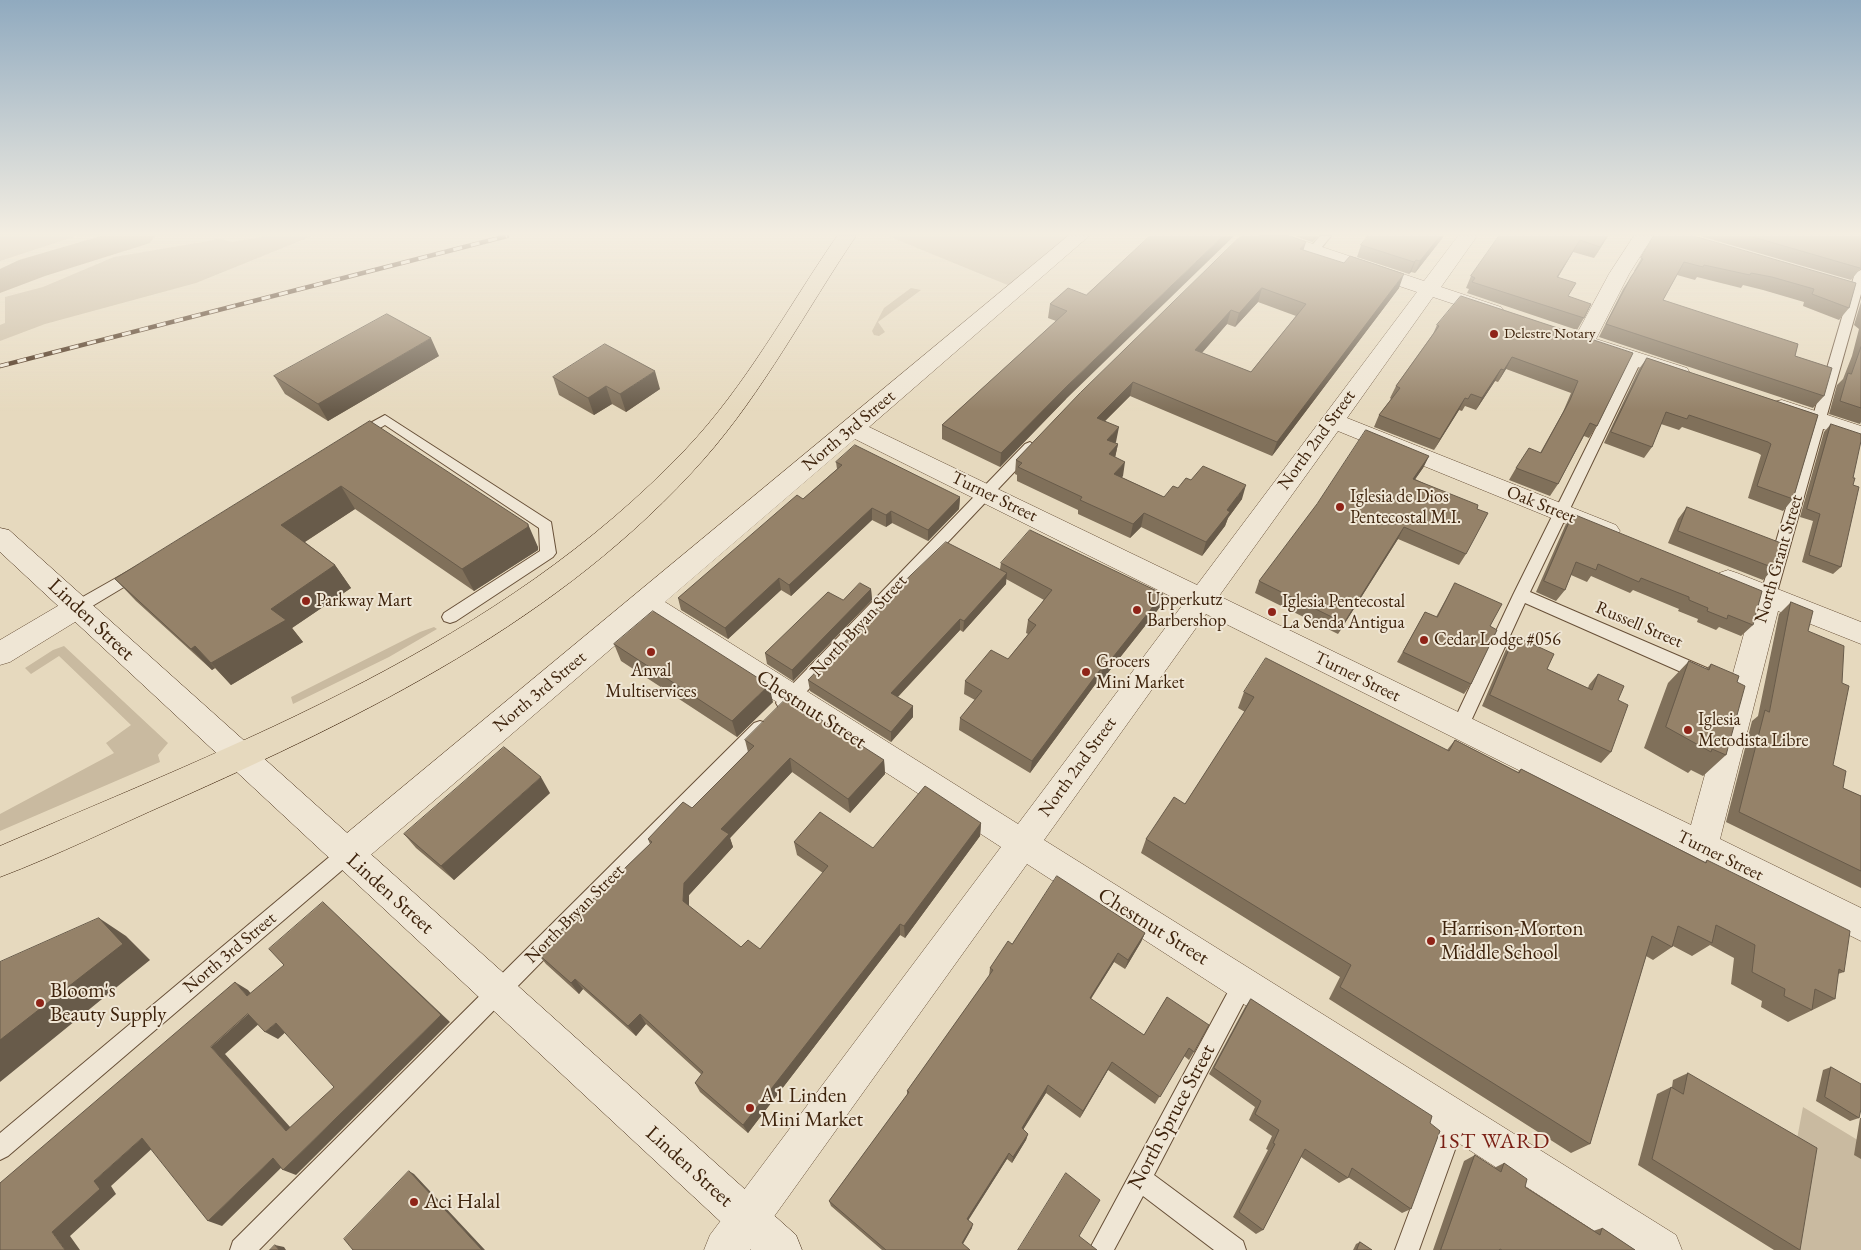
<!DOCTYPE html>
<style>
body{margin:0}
canvas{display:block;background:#e6d9be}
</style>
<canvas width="1861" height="1250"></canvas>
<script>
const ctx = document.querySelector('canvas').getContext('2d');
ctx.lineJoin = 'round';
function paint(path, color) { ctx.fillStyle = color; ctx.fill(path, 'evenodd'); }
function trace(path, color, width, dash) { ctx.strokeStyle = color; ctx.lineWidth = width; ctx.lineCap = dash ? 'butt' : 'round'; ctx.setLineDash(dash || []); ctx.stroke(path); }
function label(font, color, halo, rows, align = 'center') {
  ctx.font = font + ' "EB Garamond",serif'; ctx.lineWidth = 4; ctx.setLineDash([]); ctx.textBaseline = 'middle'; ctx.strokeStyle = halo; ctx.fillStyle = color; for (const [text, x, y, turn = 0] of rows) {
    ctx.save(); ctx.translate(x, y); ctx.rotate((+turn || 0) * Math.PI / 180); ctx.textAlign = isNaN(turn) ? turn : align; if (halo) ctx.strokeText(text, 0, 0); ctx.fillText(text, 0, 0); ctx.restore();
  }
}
paint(new Path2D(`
 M0,236H76L0,261Z
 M267,236H312L196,283L45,324L0,341V325L5,323V297L43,287L114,257L220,239L232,242Z
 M888,236H1069L1010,286Z
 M911,288L921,290L878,322L885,332L879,336L874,335L872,331L884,308Z
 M434,627L437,629L389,657L293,704L291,697L420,632Z
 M64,646L168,743L158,755L160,762L0,831V814L114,753L106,743L131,725L59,656L31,674L25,668L53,650Z
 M1803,1107L1861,1142V1250H1776Z`), '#c9baa0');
paint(new Path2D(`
 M101,236H155L150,243L45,276L0,293V269L19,260Z`), '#ad9b81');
const lane = new Path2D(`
 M1320,236H1331L1317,253H1309L1307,251Z
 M1861,270V294L1776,596L1774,600L1768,602L1762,600L1760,596L1855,273Z
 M1636,355L1642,359L1530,592L1709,669L1711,674L1709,679L1703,681L1697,679L1525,603L1466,732L1460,734L1454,732L1451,727L1513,595L1630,359Z
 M385,415L551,522L556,553L553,557L456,621L450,623L444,621L442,617L444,613L540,551L539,528L385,425L362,439H352L350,436L352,433Z
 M1030,442L1037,447L1035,450L791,708L785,710L779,708L776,703L779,698L1025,444Z
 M139,565L144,567L147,571L144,575L84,611L78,613L72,611L70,607L72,603Z
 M760,721L766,723L769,728L766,733L259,1250H230L233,1241L754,723Z
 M347,845L354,848L357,854L354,860L8,1156L0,1160V1133L340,848Z
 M1243,974L1250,977L1253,984L1250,991L1154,1175L1243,1241L1246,1250H1214L1143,1196L1114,1250H1089L1236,977Z
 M1455,1108L1463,1111L1466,1119L1419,1250H1395L1447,1111Z`);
const street = new Path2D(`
 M1068,236H1089L869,427L1197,585L1417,292L1262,240L1260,236H1289L1424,281L1458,236H1477L1441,287L1501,307L1504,311L1501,315L1494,317L1487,315L1433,297L1347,418L1616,525L1620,531L1616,537L1607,540L1598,537L1338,431L1219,596L1691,825L1753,601L1719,587L1715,580L1719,573L1728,570L1737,573L1861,622V644L1778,611L1720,839L1861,908V941L1206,614L1044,840L1676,1235L1682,1250H1624L1027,864L750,1250H704L710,1235L1001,847L647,618L359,865L347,869L335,865L331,854L335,843ZM855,439L1184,603L1018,824L665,602Z
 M1634,236H1653L1629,274L1596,339L1687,368L1690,373L1687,378L1679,380L1671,378L1586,350L1576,346L1573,341L1609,274Z
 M1782,400L1861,426V442L1774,412L1771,407L1774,402Z
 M78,597L88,600L92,607L88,614L10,662L0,665V640L68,600Z`);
const secondary = new Path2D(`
 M0,528L9,530L796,1235L802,1250H751L0,552Z`);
const primary = new Path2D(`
 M837,236H856C806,310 763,392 704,459C562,620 364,716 171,802C114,827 58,855 0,877V846C243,741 500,645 686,449C746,386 788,307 837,236Z`);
trace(lane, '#685038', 2);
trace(street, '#685038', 1);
trace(secondary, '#3e230c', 1);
trace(primary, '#3e230c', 1);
paint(lane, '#efe6d5');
paint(street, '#efe6d5');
paint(secondary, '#efe6d5');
paint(primary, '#e6d9be');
const rail = new Path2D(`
 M0,366L507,236`);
trace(rail, '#3e230c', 4.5);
trace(rail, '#efe6d5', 3, [9]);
paint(new Path2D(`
 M1295,236H1318L1312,242Z
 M1444,236L1415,273L1411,272L1409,274L1357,257L1361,245Z
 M1499,236H1608L1594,258L1573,252L1558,277L1568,297L1584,318L1577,330L1467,293L1469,289L1466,288L1471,276Z
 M1654,236L1856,283L1849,308L1839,320L1803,306L1804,302L1763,290L1743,285L1741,288L1697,277L1695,280L1677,275L1663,300L1795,356L1824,396L1813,408L1599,337L1623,289L1635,271H1634Z
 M1700,236H1861V268L1851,280Z
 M1304,250L1399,288L1272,456L1130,396L1105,421L1116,442L1115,443L1118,444L1115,457L1123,476L1121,477L1164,497L1178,488L1242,499L1228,518L1225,526L1202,556L1141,527L1130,538L1078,514V510L1017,481V475L1015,474L1016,460ZM1258,302L1296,316L1251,372L1202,353L1227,324L1235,327Z
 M1068,288L1066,399L1000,467L942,439V425L1056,321L1048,318L1050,304Z
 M1861,302V422L1860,424L1829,414L1837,385L1843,379L1852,356L1859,329L1854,325Z
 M1437,325L1633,353L1597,426L1589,438L1584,436L1558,484L1550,496L1509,480L1516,468L1540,453L1563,412L1571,393L1506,369L1498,382L1495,381L1476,410L1465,406L1462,411L1459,410L1434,450L1374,427L1379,415L1391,399L1390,398L1396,386L1433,334Z
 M439,356L328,421L285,394L274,376Z
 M1647,358L1818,415L1793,499L1783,511L1748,498L1761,455L1758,453L1682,427L1679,430L1661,424L1652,447L1644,458L1604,443L1639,369Z
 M553,377L660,389L626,412L612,404L594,415L559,395Z
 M370,421L538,547V550L474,591L355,509L305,542L335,565L351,588L292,628L303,642L231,685L215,668L212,670L136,601L115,579Z
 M1831,424L1853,478V485L1841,567L1833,574L1802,562L1813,521L1800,517L1824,432Z
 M1429,456L1423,468L1415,479L1477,509L1466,554L1459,565L1398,539L1338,634L1255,593L1259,581Z
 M836,462L960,497L959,509L928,541L892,523L886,527L872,520L791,596L781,590L728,639L681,610L678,598L803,499L837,469Z
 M1687,507L1774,568L1763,580L1668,543L1678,519Z
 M1573,514L1753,625L1741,636L1719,627L1716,630L1697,622L1698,619L1678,611L1679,609L1633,590L1630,593L1591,576L1587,582L1571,575L1565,590L1556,601L1536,592L1565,526Z
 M1001,563L1160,607L1099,684L1097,682L1030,773L959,730L960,718L975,700L964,694L965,681L1008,659L1028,634L1026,633L1028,620L1044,600L1006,579V584L963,632L960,630L898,697L913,706V717L891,742L810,691L808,680L1000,569Z
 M1455,583L1490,626L1471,684L1464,694L1397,662L1425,612L1436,617Z
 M871,589L872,600L793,681L767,664L765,653Z
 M1791,602L1808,631L1833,765L1843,788L1861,796V888L1726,822L1752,721L1758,716L1779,614Z
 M1515,636L1547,669L1588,688L1589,685L1598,674L1618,700L1611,752L1601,763L1482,706L1507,647Z
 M614,644L773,702L737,737L621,661Z
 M1689,661L1706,669L1711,664L1737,682L1726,755L1703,776L1691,770L1688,773L1644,748L1668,683Z
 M1244,692L1447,750L1455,740L1518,772L1521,769L1705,862L1707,860L1844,972L1838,974L1835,999L1788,1022L1761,1007L1762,1001L1731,984L1734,958L1710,945L1692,956L1673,946L1672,947L1653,960L1646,956L1590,1144L1571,1153L1329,999L1340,977L1141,853L1146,839L1185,804L1245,712L1238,708Z
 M745,740L884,760L885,774L850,813L792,772L730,838L733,847L689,895V906L741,947L760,949L823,873L797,855L794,842L873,848L981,823L980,836L905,938L900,935L748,1133L700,1092L695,1083L702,1075L646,1024L636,1036L583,989L579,994L546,964L537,953L650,844L648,839L692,808L748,752Z
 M550,793L454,880L416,848L404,834Z
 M1145,933L1141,942L1125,969L1114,962L1091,999L1144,1035L1167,997L1194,1052L1189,1060L1184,1056L1155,1104L1108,1070L1080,1118L1046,1093L1023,1129L1028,1134L1026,1140L1012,1163L1007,1159L968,1220L972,1228L963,1244L970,1250H882L831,1206L829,1201L907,1095V1091L989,976L990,968L1012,944Z
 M1251,999L1430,1123L1411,1209L1402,1213L1348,1177V1178L1339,1183L1301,1157L1263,1230L1256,1234L1233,1217L1268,1150L1266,1149L1272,1136L1249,1120L1255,1107L1209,1074L1245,1007Z
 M1831,1067L1859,1118L1850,1121L1816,1101L1823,1070Z
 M1688,1073L1800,1250H1774L1638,1165L1657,1094L1671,1087H1672L1673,1080Z
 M1860,1118H1861V1159L1854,1155Z
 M1475,1155L1494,1168L1504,1163L1525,1187L1593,1231L1602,1228L1635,1250H1433L1464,1161Z
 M1360,1242L1372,1250H1353L1356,1244Z`), '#80705a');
paint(new Path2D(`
 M1223,236H1234L1066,399L1000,467L1001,453L1068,385Z
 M1314,236H1318L1312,242Z
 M1440,236H1444L1415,273L1420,261Z
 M1607,236H1608L1594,258L1600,247Z
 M1580,240L1573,252L1551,289L1557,277Z
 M1306,242L1302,255L1300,249Z
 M1416,260L1411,272L1409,274L1414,262Z
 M1404,274L1399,288L1272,456L1277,442Z
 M1262,288L1258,302L1235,327L1239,313Z
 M1231,310L1227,324L1192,364L1195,350Z
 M431,338L439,356L328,421L318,404Z
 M1512,357L1506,369L1498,382L1504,370Z
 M1501,369L1495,381L1476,410L1482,398Z
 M655,371L660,389L626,412L620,394Z
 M1133,382L1130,396L1094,432L1097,418Z
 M606,386L612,404L594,415L588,398Z
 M1465,398L1459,410L1434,450L1440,439Z
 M1119,427L1116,442L1105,454L1107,440Z
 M1118,444L1115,458L1109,454Z
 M1429,456L1423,468L1407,491L1413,479Z
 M1125,462L1123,476L1112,488L1114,474Z
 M1246,485L1242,499L1228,518L1225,526L1202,556L1206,542L1227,510Z
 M341,486L355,509L297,547L281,525Z
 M960,497L959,509L928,541V530Z
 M872,508V520L791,596L789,585Z
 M891,511L892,523L886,527V515Z
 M1144,513L1141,527L1130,538L1133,524Z
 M528,524L538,547V550L474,591L462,569Z
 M1404,527L1398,539L1338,634L1344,623Z
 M335,565L351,588L292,628L303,642L231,685L211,663L271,609Z
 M1007,573L1006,584L963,632L964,621Z
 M779,578L781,590L728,639L725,628Z
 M871,589L872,600L793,681L792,670Z
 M1163,594L1160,607L1099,684L1102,671Z
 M960,619V630L891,704V693Z
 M195,646L215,668L212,670L191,649Z
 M1100,670L1097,682L1030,773L1032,761Z
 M769,685L773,702L737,737L732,721Z
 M913,706V717L891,742V732Z
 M790,758L792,772L730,838L733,847L689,895V913L683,901L684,883L721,829Z
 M884,760L885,774L850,813L848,799Z
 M541,777L550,793L454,880L441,866Z
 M981,823L980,836L905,938L904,926Z
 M323,902L450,1022L296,1175L283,1170L441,1015Z
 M99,918L126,936L150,960L0,1082V1040Z
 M900,924V935L748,1133L743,1125Z
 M1145,933L1141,942L1125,969L1128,960Z
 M1118,953L1114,962L1086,1006L1090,998Z
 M575,979L583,989L579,994L571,983Z
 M235,982L248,990L260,1004L247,996Z
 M248,1014L261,1022L225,1054L299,1137L286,1131L211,1047Z
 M640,1014L646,1024L636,1036L628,1026Z
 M276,1023L288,1030L278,1039L265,1032Z
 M1112,1062L1108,1070L1080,1118L1083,1111Z
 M1048,1085L1046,1093L1020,1135L1022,1128Z
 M1028,1134L1026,1140L1012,1163L1013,1157Z
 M142,1138L157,1144L111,1186L116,1194L70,1236L80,1250H65L52,1232L94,1181Z
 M1009,1153L1007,1159L966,1224L967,1219Z
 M273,1158L286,1163L222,1226L208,1221Z
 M409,1171L414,1174L485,1250H482Z
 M973,1224L972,1228L961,1247L962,1243Z
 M275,1245L284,1247L286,1250H279Z`), '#685b4a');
const building = new Path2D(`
 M1150,236H1223L1068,385L1001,453L942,425L1067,311L1050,304L1068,288L1086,295Z
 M1241,236H1290L1306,242L1300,249L1344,263L1350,256L1404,274L1277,442L1133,382L1097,418L1119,427L1107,440L1118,444L1109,454L1125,462L1114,474L1164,497L1173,486L1178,488L1186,478L1191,480L1203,466L1246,485L1227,510L1230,512L1206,542L1144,513L1133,524L1080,500L1082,497L1018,467L1022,463L1016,460L1080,393ZM1262,288L1306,304L1251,372L1195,350L1231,310L1239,313Z
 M1368,236H1440L1420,261L1416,260L1414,262L1361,245Z
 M1499,236H1607L1600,247L1580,240L1557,277L1576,283L1568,296L1591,304L1584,318L1472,282L1475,278L1471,276Z
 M1654,236H1694L1856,283L1849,308L1812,294L1814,289L1772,277L1751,273L1750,275L1704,265L1703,267L1684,262L1663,300L1798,344L1795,356L1832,368L1824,396L1606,324L1631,277L1643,259L1641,258Z
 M1750,236H1861V268Z
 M1461,296L1633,353L1597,426L1590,423L1558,484L1516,468L1529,448L1541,453L1570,400L1578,381L1512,357L1504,370L1501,369L1482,398L1471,394L1468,399L1465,398L1440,439L1379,415L1400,388L1396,386L1439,326L1437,325Z
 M387,314L431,338L318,404L274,376Z
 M605,344L655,371L620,394L606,386L588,398L553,377Z
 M1861,347V408L1840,401L1848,373L1851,374Z
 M1647,358L1818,415L1793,499L1757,486L1771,444L1768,442L1689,415L1687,419L1666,412L1652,447L1611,432Z
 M370,421L528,524V527L462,569L341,486L281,525L335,565L271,609L286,620L211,663L195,646L191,649L115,579Z
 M1831,424L1861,434V441L1853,478H1855L1853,485L1859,487L1841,567L1809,555L1820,514L1807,509Z
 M1366,430L1429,456L1413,479L1478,505L1477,509L1488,513L1466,554L1404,527L1344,623L1259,581L1317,504Z
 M855,445L960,497L928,530L891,511L886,515L872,508L789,585L779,578L725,628L678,598L797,495L803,499L842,465L836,462Z
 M1687,507L1781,543L1774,568L1678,531Z
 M1573,514L1762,591L1753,625L1728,615L1727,619L1707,611L1708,608L1689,600V597L1641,578L1639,582L1598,564L1596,570L1576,562L1565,590L1544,581Z
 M1030,530L1163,594L1102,671L1100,670L1032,761L960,718L982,691L965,681L991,650L1008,659L1036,625L1028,620L1052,590L1001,563Z
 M946,542L1007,573L964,621L960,619L891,693L913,706L891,732L808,680L887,598Z
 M860,583L871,589L792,670L765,653L828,592L843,600Z
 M1455,583L1502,604L1490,626L1497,630L1471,684L1403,652L1425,612L1437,617Z
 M1791,602L1813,611L1808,631L1844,646L1842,683L1849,686L1833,765L1846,771L1843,788L1861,796V871L1739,812L1765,710L1769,712Z
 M653,611L769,685L732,721L614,644Z
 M1515,636L1554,654L1547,669L1592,690L1598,674L1624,686L1618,700L1628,705L1611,752L1490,695Z
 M1266,658L1449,751L1455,740L1519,773L1521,769L1706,863L1707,860L1850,931L1844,972L1839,969L1835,999L1815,989L1812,1010L1784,996L1785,989L1752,972L1755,945L1716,925L1712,943L1678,926L1672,947L1652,936L1590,1144L1340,987L1351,965L1146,839L1174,797L1185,804L1254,697L1244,692Z
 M1689,661L1709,670L1711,664L1739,676L1737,682L1745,686L1726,755L1712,749L1711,752L1666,727Z
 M787,698L884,760L848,799L790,758L721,829L729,834L684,883L683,901L741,947L748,940L760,949L828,866L794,842L820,812L873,848L925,786L981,823L904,926L900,924L743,1125L695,1083L703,1072L640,1014L628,1026L575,979L571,983L537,953L652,842L648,839L683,802L692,808L754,746L745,740Z
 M504,747L541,777L441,866L404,834Z
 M1057,876L1145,933L1128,960L1118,953L1090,998L1144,1035L1167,997L1209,1025L1194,1052L1189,1048L1160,1097L1112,1062L1083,1111L1048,1085L1022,1128L1028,1134L1013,1157L1009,1153L967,1219L973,1224L962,1243L970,1250H886L829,1201L909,1092L907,1091L993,970L990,968L1008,941L1012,944Z
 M323,902L441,1015L283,1170L273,1158L208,1221L142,1138L94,1181L100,1189L52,1232L65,1250H0V1183L235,982L247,996L284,965L269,949ZM248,1014L265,1032L276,1023L334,1087L286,1131L211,1047Z
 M99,918L123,944L0,1040V962Z
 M1251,999L1432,1116L1430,1123L1440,1131L1411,1209L1352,1168L1348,1178L1305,1149L1263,1230L1239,1212L1275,1144L1273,1143L1279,1130L1255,1114L1261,1101L1214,1068Z
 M1831,1067L1861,1084V1109L1859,1118L1825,1097Z
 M1688,1073L1817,1148L1800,1250L1652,1159L1671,1087L1683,1094Z
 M1475,1155L1501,1172L1504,1163L1527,1179L1525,1187L1600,1235L1602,1228L1635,1250H1502L1500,1249L1499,1250H1441Z
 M409,1171L482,1250H353L344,1239Z
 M1066,1173L1100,1200L1079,1236L1097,1250H1018Z
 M1360,1242L1372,1250H1357Z
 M275,1245L279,1250H270Z`);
paint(building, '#958269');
trace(building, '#685b4a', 1);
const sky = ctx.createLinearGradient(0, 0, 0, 411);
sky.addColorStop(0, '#90aabf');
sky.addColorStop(0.57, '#f4eee2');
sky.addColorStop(1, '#f4eee200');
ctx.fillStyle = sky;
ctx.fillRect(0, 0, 1861, 411);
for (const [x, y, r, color] of [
 [1494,334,5,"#8f2418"],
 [1340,507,5,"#8f2418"],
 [306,601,5,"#8f2418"],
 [1137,610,5,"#8f2418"],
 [1272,612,5,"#8f2418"],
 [1424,640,5,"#8f2418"],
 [651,652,5,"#8f2418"],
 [1086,672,5,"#8f2418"],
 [1688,730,5,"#8f2418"],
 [1431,941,5,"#8f2418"],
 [40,1003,5,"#8f2418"],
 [750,1108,5,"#8f2418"],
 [414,1202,5,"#8f2418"]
]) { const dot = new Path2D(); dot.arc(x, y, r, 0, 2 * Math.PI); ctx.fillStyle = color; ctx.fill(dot); trace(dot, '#efe6d5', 2); }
label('15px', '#3e230c', '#efe6d5', [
 ["Delestre Notary",1504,334]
], 'left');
label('18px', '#3e230c', '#efe6d5', [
 ["North 3rd Street",849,431,-40],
 ["North 2nd Street",1317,440,-54],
 ["Turner Street",994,497,26],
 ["Oak Street",1541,505,22],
 ["North Grant Street",1779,559,-74],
 ["Russell Street",1639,625,23],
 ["North Bryan Street",859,626,-47],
 ["Turner Street",1357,677,26],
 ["North 3rd Street",540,692,-40],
 ["North 2nd Street",1078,767,-54],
 ["Turner Street",1720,856,26],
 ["North Bryan Street",575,914,-45],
 ["North 3rd Street",230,953,-40]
]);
label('18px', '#3e230c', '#efe6d5', [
 ["Iglesia de Dios",1350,497],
 ["Pentecostal M.I.",1350,518],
 ["Upperkutz",1147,600],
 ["Barbershop",1147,621],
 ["Parkway Mart",316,601],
 ["Iglesia Pentecostal",1282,602],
 ["La Senda Antigua",1282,623],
 ["Cedar Lodge #056",1434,640],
 ["Grocers",1096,662],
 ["Mini Market",1096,683],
 ["Anval",651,671,"center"],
 ["Multiservices",651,692,"center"],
 ["Iglesia",1698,720],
 ["Metodista Libre",1698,741]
], 'left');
label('21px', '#3e230c', '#efe6d5', [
 ["Linden Street",91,620,43],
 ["Chestnut Street",811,710,33],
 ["Linden Street",390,894,42],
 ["Chestnut Street",1153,927,32],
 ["North Spruce Street",1172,1117,-62],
 ["Linden Street",689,1167,42]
]);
label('21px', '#3e230c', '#efe6d5', [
 ["Harrison-Morton",1441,929],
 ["Middle School",1441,953],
 ["Bloom's",50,991],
 ["Beauty Supply",50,1015],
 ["A1 Linden",760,1096],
 ["Mini Market",760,1120],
 ["Aci Halal",424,1202]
], 'left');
ctx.letterSpacing = '1px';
label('22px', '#7a1f14', '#efe6d5', [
 ["1ST WARD",1494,1142]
]);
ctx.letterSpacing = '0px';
</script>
